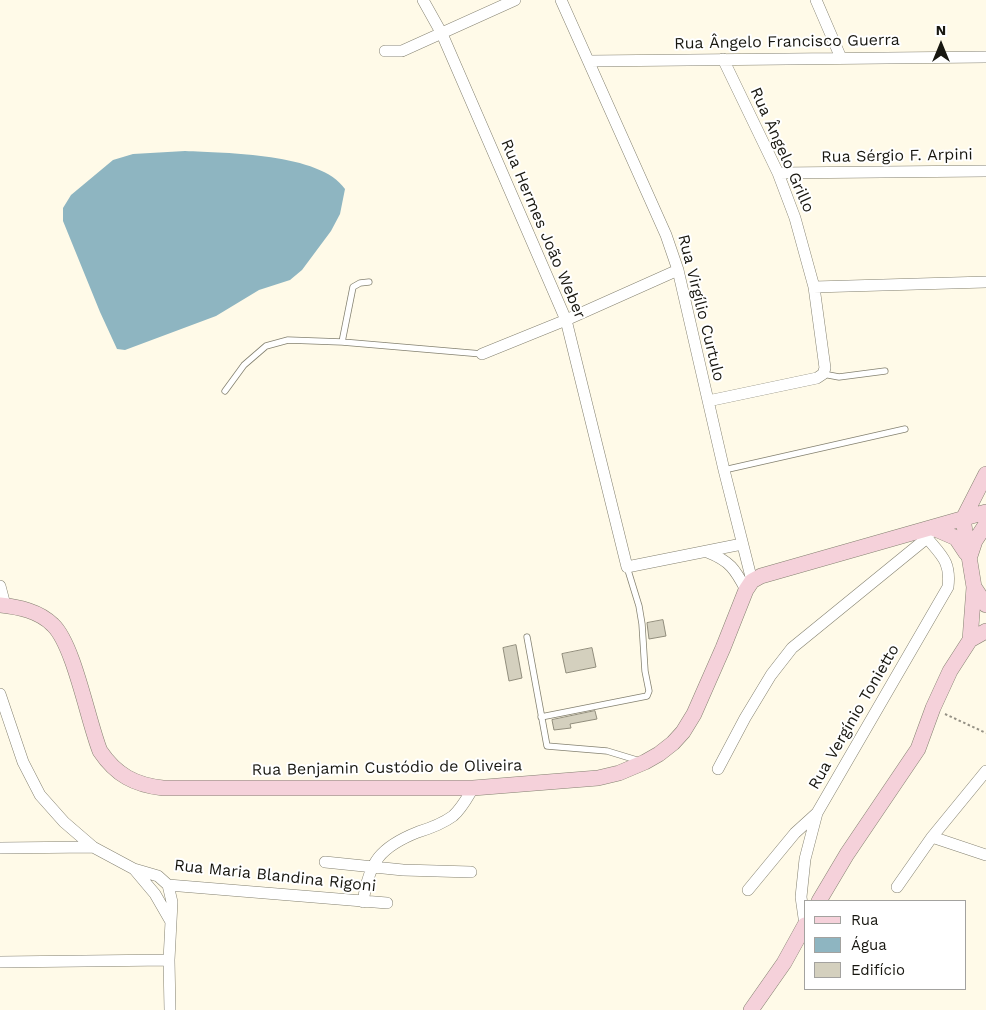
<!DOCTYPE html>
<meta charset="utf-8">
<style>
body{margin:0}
#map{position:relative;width:986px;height:1010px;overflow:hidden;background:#fffae8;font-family:"Work Sans",sans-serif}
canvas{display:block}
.legend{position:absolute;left:804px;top:900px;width:162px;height:90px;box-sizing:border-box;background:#fff;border:1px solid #a3a29f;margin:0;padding:6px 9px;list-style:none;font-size:15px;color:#181710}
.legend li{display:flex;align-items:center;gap:10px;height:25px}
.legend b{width:25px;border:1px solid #a3a29f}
.north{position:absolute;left:916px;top:20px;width:50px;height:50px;-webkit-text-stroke:4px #fff;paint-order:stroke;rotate:0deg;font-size:14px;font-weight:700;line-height:20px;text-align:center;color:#181710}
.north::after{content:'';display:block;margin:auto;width:18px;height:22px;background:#181710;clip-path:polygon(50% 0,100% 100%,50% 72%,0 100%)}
</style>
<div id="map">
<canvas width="986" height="1010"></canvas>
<ul class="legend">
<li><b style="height:6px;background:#f5d1da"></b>Rua</li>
<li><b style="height:14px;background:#8eb5c1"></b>Água</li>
<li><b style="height:14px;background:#d4d0be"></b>Edifício</li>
</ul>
<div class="north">N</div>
</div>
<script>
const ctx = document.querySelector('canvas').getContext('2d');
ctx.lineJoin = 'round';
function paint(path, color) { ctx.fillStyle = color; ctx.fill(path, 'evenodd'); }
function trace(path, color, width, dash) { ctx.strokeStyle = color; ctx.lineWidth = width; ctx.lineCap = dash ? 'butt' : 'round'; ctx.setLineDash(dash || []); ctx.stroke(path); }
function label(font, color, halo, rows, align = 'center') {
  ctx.font = font + ' "Work Sans",sans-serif'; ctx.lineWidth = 4; ctx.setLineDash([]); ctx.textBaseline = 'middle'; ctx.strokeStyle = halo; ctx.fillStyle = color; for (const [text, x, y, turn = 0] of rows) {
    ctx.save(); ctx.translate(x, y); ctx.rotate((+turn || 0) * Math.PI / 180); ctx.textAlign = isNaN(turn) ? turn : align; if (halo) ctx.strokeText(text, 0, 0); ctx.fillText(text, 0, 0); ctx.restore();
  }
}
paint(new Path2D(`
 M185,151C225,153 321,153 345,189L340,214L331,231L302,270L290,280L259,290L216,316L125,350L117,349L100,312L63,221V208L71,195L113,160L133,154Z`), '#8eb5c1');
const building = new Path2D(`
 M663,620L666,636L649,639L647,623Z
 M516,645L522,678L509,681L503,648Z
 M592,648L596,667L566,673L562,654Z
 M595,711L597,719L570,724L571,728L554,730L552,720Z`);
paint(building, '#d4d0be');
trace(building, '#918d7c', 1);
const lane = new Path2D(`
 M342,342L353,287L360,283L369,282
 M823,374L839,377L885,371
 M225,391L244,365L266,346L288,340L342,342L482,354
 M724,470L905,429
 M527,637L547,746L607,751L640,761
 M541,717L647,696L649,691L645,671L642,624L639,606L627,567`);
const street = new Path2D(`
 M423,0L442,34L566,320L627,567L742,544
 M561,0L666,235L678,270L724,470L752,581
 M816,0L841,58
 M385,51H402L515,0
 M589,61L986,57
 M778,173L986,171
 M814,287L986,282
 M482,354L566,320L678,270
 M708,401L817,378L823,374L825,368L814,287L795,218L778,173L723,59
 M707,552C730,561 735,569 746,590
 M0,586L5,605
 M0,694L23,762L40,795L64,822L93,847L134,869L158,876L168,885L387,903
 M718,769L745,718L771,675L792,648L927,538L931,531
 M932,837L986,855
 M0,848L93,847
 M325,862L403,870L471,872
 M134,869L155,894L170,920
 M168,885L172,902L169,960L170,1010
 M897,887L932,837L986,771
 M748,890L795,833L817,813
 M363,902C369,862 380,847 418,832C431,828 442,824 453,816C462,808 467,798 473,788
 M805,925L801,897L805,859L817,813L948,587C951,562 942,556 927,538
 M0,962L169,960`);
const secondary = new Path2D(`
 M963,519L974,587L986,605
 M963,519L986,474
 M933,528L956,538L966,553
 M970,556L975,541L986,524
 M0,605C19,607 39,611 53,625C74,645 88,721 100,751C116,775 135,785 163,788H473L598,778L619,773L645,762L659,754L673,743L683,732L694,714L723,648L746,590L752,581L761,576L986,512
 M970,640L986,631
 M819,901L847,854L918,749L933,708L950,671L970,640L974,587
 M751,1010L784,963L805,925`);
trace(lane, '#848170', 7);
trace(street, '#848170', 12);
trace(secondary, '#848170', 16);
trace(new Path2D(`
 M945,714L986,733`), '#959185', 2, [2.5, 2.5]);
trace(lane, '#fff', 5.5);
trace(street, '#fff', 11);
trace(secondary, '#f5d1da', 15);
label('16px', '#181710', '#fff', [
 ["Rua Ângelo Francisco Guerra",787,42,-1],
 ["Rua Ângelo Grillo",782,150,66],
 ["Rua Sérgio F. Arpini",897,156,-1],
 ["Rua Hermes João Weber",543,229,67],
 ["Rua Virgílio Curtulo",701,308,76],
 ["Rua Vergínio Tonietto",854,717,-60],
 ["Rua Benjamin Custódio de Oliveira",387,768,-1],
 ["Rua Maria Blandina Rigoni",275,876,6]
]);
</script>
